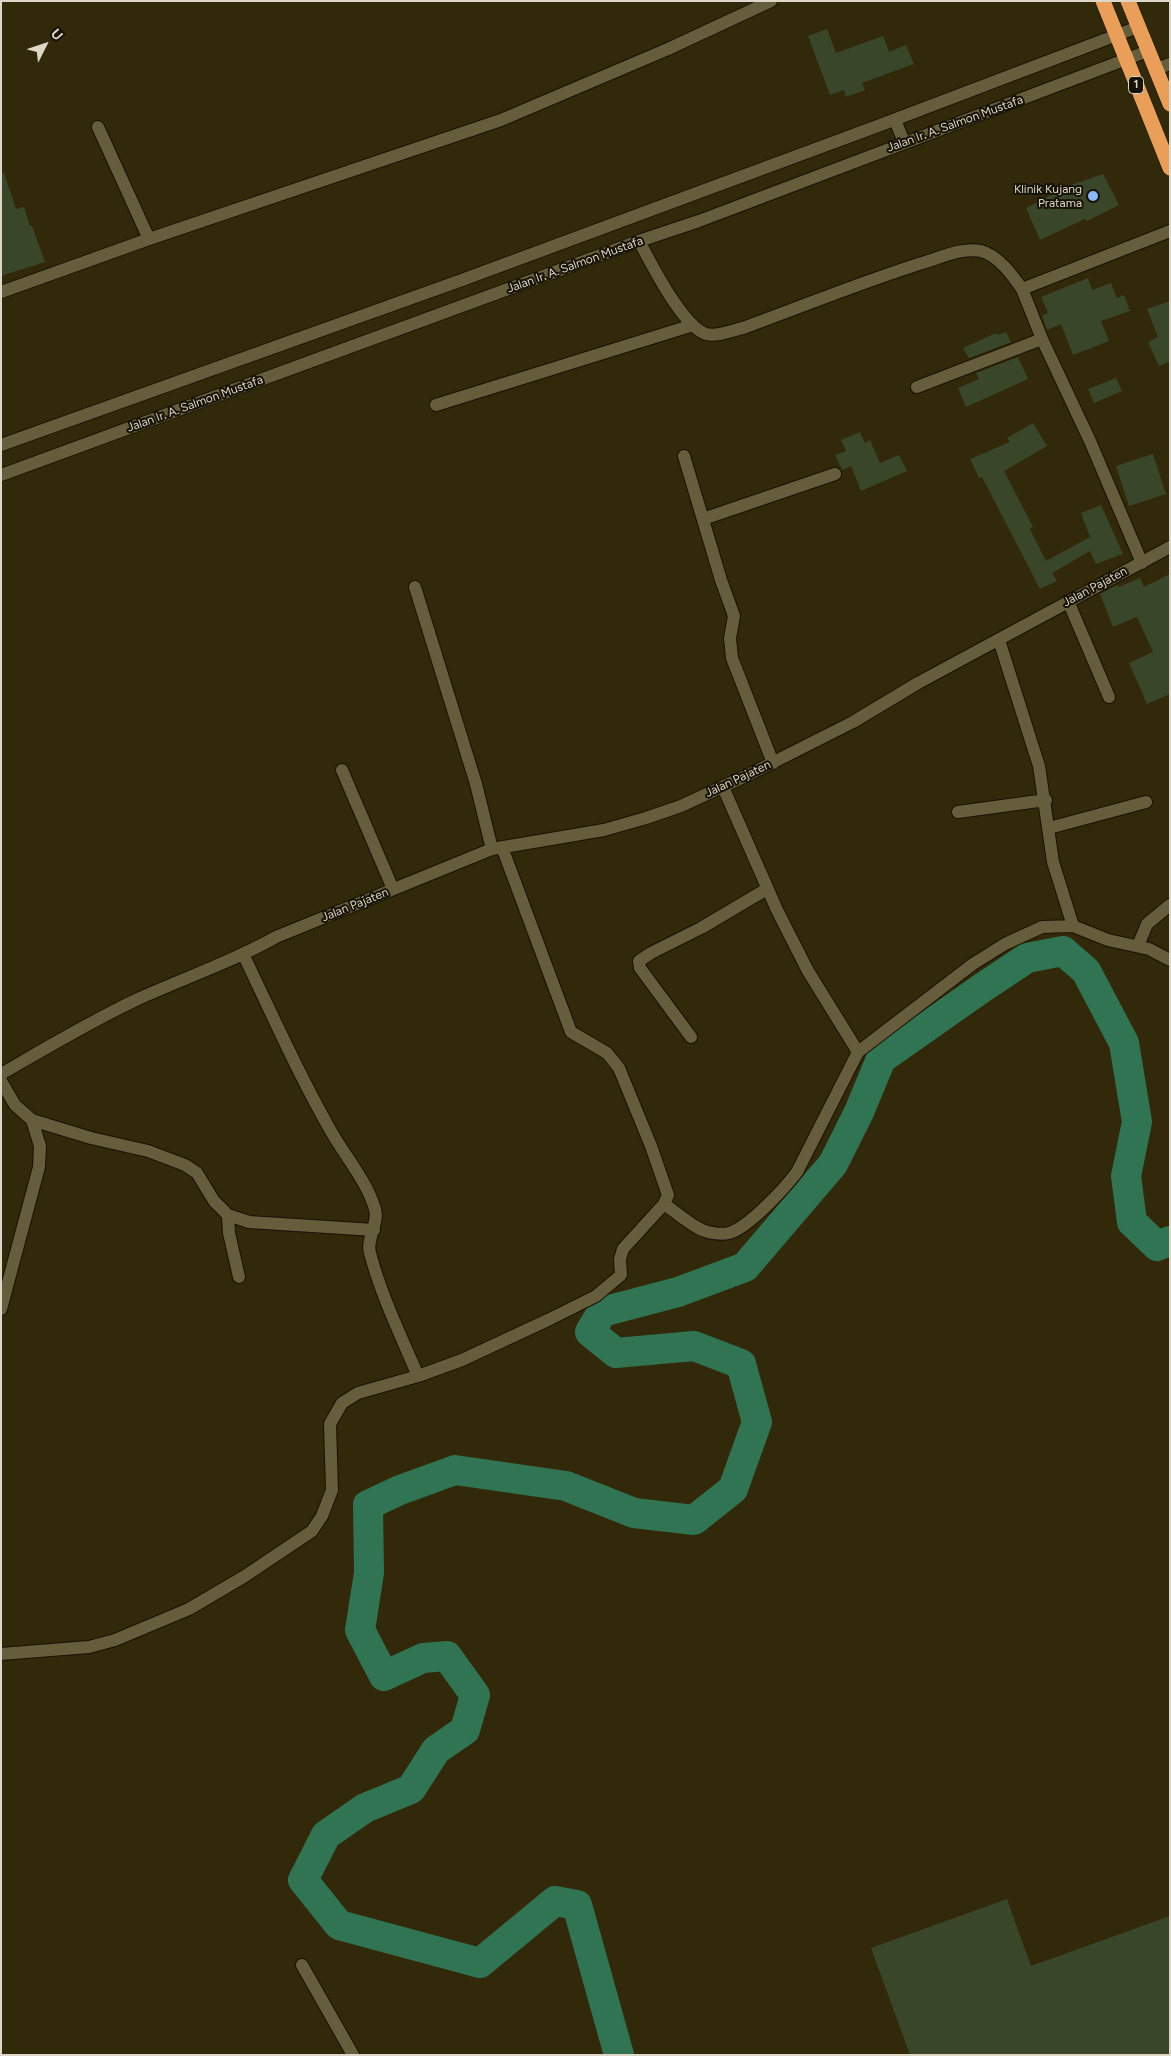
<!DOCTYPE html>
<style>
body{margin:0}
#map{position:relative;width:1171px;height:2056px;overflow:hidden;background:#312909;font-family:Figtree,sans-serif}
canvas{display:block}
.frame{position:absolute;inset:0;border:2px solid #dcd7c6;pointer-events:none}
.north{position:absolute;left:20px;top:20px;width:50px;height:50px;-webkit-text-stroke:4px #161206;paint-order:stroke;rotate:49deg;font-size:14px;font-weight:700;line-height:20px;text-align:center;color:#dcd7c6}
.north::after{content:'';display:block;margin:auto;width:18px;height:22px;background:#dcd7c6;clip-path:polygon(50% 0,100% 100%,50% 72%,0 100%)}
</style>
<div id="map">
<canvas width="1171" height="2056"></canvas>
<div class="frame"></div>
<div class="north">U</div>
</div>
<script>
const ctx = document.querySelector('canvas').getContext('2d');
ctx.lineJoin = 'round';
function trace(path, color, width, dash) { ctx.strokeStyle = color; ctx.lineWidth = width; ctx.lineCap = dash ? 'butt' : 'round'; ctx.setLineDash(dash || []); ctx.stroke(path); }
function paint(path, color) { ctx.fillStyle = color; ctx.fill(path, 'evenodd'); }
function label(font, color, halo, rows, align = 'center') {
  ctx.font = font + ' Figtree,sans-serif'; ctx.lineWidth = 4; ctx.setLineDash([]); ctx.textBaseline = 'middle'; ctx.strokeStyle = halo; ctx.fillStyle = color; for (const [text, x, y, turn = 0] of rows) {
    ctx.save(); ctx.translate(x, y); ctx.rotate((+turn || 0) * Math.PI / 180); ctx.textAlign = isNaN(turn) ? turn : align; if (halo) ctx.strokeText(text, 0, 0); ctx.fillText(text, 0, 0); ctx.restore();
  }
}
trace(new Path2D(`
 M619,2055L577,1905L555,1901L480,1963L339,1925L303,1880L326,1835L365,1808L411,1789L436,1750L465,1730L475,1695L447,1656L423,1658L384,1676L360,1630L369,1573L368,1505L400,1490L455,1470L566,1486L634,1513L694,1520L733,1489L757,1422L741,1364L694,1346L616,1353L590,1332L602,1312L678,1292L745,1267L833,1164L859,1112L881,1059L982,988L1027,958L1063,951L1086,971L1124,1043L1137,1122L1126,1176L1132,1222L1157,1246L1170,1241`), '#317454', 30);
paint(new Path2D(`
 M827,29L836,53L883,36L889,52L906,45L914,64L862,83L865,90L846,97L844,90L830,95L808,36Z
 M4,173L16,209L24,207L30,226H32L45,262L1,276V174Z
 M1103,174L1119,205L1087,221L1085,219L1040,240L1026,208L1071,185Z
 M1088,278L1092,290L1111,283L1117,298L1124,295L1130,311L1101,321L1109,341L1073,355L1061,324L1047,330L1042,316L1048,313L1041,297Z
 M1170,301V365L1168,362L1159,366L1148,342L1158,337L1147,309Z
 M1006,332L1011,342L969,358L963,348L996,333L998,335Z
 M1018,357L1028,379L966,407L958,388L979,379L976,373Z
 M1116,378L1122,391L1094,403L1088,389Z
 M1033,423L1047,446L1004,471L1033,527L1030,529L1046,561L1090,537L1081,513L1101,505L1123,554L1096,564L1090,551L1052,573L1057,581L1040,589L982,477L979,478L970,459L1010,442L1007,438Z
 M860,432L865,443L870,440L880,463L899,455L907,471L861,491L851,466L842,470L835,455L846,451L841,440Z
 M1153,454L1166,494L1129,506L1116,466Z
 M1170,574V694L1147,704L1129,663L1153,652L1137,617L1113,627L1100,594L1117,585L1119,587L1140,578L1144,587Z
 M1007,1899L1031,1966L1170,1916V2055H910L871,1948Z`), '#3a462a');
const minor = new Path2D(`
 M1156,69L1170,64
 M895,120L904,142
 M98,127L149,239
 M639,241C651,263 682,326 706,334C717,337 733,330 743,328C803,306 862,282 922,263C940,258 962,247 981,251C998,255 1013,276 1022,289L1170,231
 M1022,289L1042,339
 M1,292L149,239L501,120L668,49L771,1
 M917,387L1042,339L1090,441L1142,563
 M436,405L693,325
 M1,445L462,280L875,127L1138,27
 M684,456L721,580L734,616L730,638L732,658L773,763
 M1,475L639,241L699,221L1148,51
 M703,519L835,474
 M415,587L476,784L492,849
 M1068,601L1109,697
 M999,640L1039,766L1053,862L1073,926L1108,940L1149,949L1170,960
 M342,770L393,889
 M723,787L777,910L808,971L858,1052
 M958,812L1046,800
 M1049,828L1146,802
 M1138,946L1147,924L1170,905
 M243,954C272,1014 299,1076 332,1133C347,1159 366,1180 375,1209C379,1225 366,1238 370,1253C381,1295 401,1336 418,1376
 M691,1037L640,968L639,961L651,953L701,928L767,889
 M1,1074C46,1048 91,1021 138,999C184,978 232,962 276,937L492,849L604,830L646,818L681,806L750,774L853,722L918,683L1170,547
 M1,1081L15,1105L32,1120L91,1138L148,1151L185,1165L197,1173L214,1201L228,1215L249,1222L374,1230
 M664,1204C676,1212 689,1224 702,1230C709,1233 721,1235 729,1233C748,1228 785,1188 797,1172L858,1052L973,964L1005,944L1042,927L1073,926
 M228,1215L229,1233L239,1277
 M1,1309L39,1167L40,1146L32,1120
 M1,1654L89,1647L115,1640L189,1609L245,1576L312,1531L322,1516L332,1490L330,1424L342,1403L358,1393L418,1376L462,1360L550,1319L596,1296L621,1275L620,1259L623,1249L664,1204L668,1195L651,1146L619,1068L607,1053L571,1032L502,847
 M302,1965L353,2055`);
const highway = new Path2D(`
 M1103,1L1170,168
 M1128,1L1170,104`);
trace(minor, '#181200', 14);
trace(highway, '#181200', 16);
trace(minor, '#665d3d', 12);
trace(highway, '#e99f5a', 15);
for (const [x, y, r, color] of [
 [1093,196,6,"#8db9fc"]
]) { const dot = new Path2D(); dot.arc(x, y, r, 0, 2 * Math.PI); ctx.fillStyle = color; ctx.fill(dot); trace(dot, '#161206', 2); }
for (const [x, y, w] of [
 [1136,85,15]
]) { const box = new Path2D(); box.roundRect(x - w / 2, y - 8.5, w, 17, 4); ctx.fillStyle = '#161206'; ctx.fill(box); trace(box, '#dcd7c6', 1); }
label('bold 11px', '#dcd7c6', null, [
 ["1",1136,85]
]);
label('12px', '#dcd7c6', '#161206', [
 ["Jalan Ir. A. Salmon Mustafa",955,124,-20],
 ["Jalan Ir. A. Salmon Mustafa",575,265,-20],
 ["Jalan Ir. A. Salmon Mustafa",195,404,-20],
 ["Jalan Pajaten",1095,587,-28],
 ["Jalan Pajaten",738,779,-25],
 ["Jalan Pajaten",355,905,-22]
]);
label('12px', '#dcd7c6', '#161206', [
 ["Klinik Kujang",1082,189],
 ["Pratama",1082,203]
], 'right');
</script>
